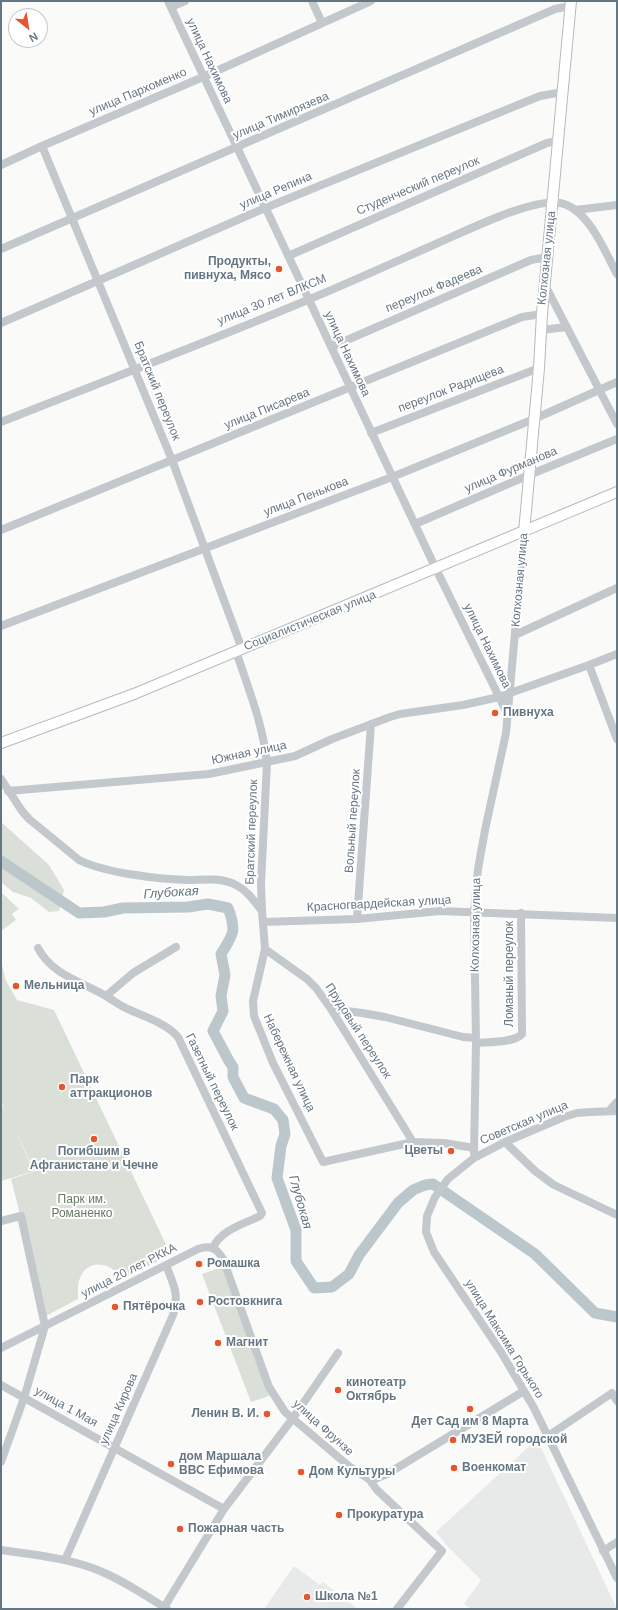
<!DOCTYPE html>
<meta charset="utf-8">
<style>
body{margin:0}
#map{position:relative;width:618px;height:1610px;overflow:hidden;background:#fafaf8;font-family:Arial,sans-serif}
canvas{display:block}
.frame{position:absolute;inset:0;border:2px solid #657683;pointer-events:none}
.north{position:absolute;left:8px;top:8px;width:40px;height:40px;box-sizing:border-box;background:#fff;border:1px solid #c1c8cd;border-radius:50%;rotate:150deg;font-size:11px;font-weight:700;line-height:16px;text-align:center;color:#657683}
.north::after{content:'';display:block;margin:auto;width:14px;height:18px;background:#e4572e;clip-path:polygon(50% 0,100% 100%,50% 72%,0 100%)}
</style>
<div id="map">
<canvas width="618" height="1610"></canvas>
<div class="frame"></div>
<div class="north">N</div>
</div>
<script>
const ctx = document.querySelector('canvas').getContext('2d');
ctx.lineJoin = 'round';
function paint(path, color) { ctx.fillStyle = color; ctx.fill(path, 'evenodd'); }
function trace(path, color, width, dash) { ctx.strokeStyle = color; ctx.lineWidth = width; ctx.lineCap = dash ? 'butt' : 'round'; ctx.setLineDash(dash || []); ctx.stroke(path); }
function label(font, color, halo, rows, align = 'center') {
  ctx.font = font + ' Arial,sans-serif'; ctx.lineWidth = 4; ctx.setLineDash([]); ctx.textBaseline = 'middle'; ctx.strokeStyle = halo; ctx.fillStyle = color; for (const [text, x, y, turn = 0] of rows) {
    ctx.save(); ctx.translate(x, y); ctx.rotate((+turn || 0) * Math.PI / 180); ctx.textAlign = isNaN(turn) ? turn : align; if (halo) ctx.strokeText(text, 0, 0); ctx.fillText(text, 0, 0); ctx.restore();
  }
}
paint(new Path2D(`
 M537,1439L617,1609H472L464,1604L481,1580L448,1547L436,1532Z
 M294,1566L320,1585L323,1582L358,1609H264Z`), '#e8e9e9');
paint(new Path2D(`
 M1,822L49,865L64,890L59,911L49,912L31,898L13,892L1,882Z
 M1,892L19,909L12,914L16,920L1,931Z
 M1,961L6,981L17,1000L54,1010L171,1255L122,1279C113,1263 88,1257 80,1278C77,1284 78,1293 78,1299L46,1316L11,1179L35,1171L13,1126L34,1171L1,1181V1103L6,1112L1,1101Z
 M222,1267L269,1396L251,1402L202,1274Z`), '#dadfd7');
trace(new Path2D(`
 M1,861L79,913L104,912L123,908L188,907L208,904L228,908C237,931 233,935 221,954L225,975L221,996L223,1011L213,1031L229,1061L233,1067V1077L244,1098L274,1109L283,1120L285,1134L281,1146L277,1178L296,1230V1261L314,1288L332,1287L349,1274L359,1255L398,1203L413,1190L425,1185L433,1184L535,1254L595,1313L617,1317`), '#bbc7cb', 11);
const major = new Path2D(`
 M524,532L539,368L542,314L571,1
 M1,743L134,694L617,492`);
trace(major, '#b5babe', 12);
trace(new Path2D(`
 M168,1L436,569L508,715
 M312,1L322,23
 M171,7L185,1
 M42,146L172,460L242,649
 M1,165L42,146L203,77L371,1
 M575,210L617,205
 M1,249L555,9L570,6
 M288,256L547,143L558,141
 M545,285L617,424
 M1,323L265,208L540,96L563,92
 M541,330L567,327
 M331,347L531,260L548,257
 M1,422C104,381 208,342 310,299C353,281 395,262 438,243C466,231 531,198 560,203C588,208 605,252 617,274
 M371,433L539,368
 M415,524L529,475L617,439
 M1,530L522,317L542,314
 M1,626L392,477L534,419L617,382
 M515,635L617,588
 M236,651C248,688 263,724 267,763L261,883L262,911L265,949L253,1001L254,1016L273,1063L323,1162L413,1142L444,1143L474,1148
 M589,665L617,739
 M1,779L22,811L29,819L79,860C105,873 158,879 188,880C204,880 221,877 236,885C248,891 254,901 262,911
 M8,791L209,774L295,756L332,739L390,717L400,714L463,705L499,697L589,665L617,654
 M357,919L371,724
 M263,922L357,919L440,911L617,918
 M38,948C52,975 82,982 106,996C114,1001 122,1007 130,1010C146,1017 167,1024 178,1037L262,1213L260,1216C244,1224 220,1230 213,1248
 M265,949L307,979L316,988L331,1009L413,1142
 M106,996L133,973L176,947
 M331,1009L362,1013L385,1017L463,1037L476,1038
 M476,1043C488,1042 514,1043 522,1034L521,913
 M609,1111L617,1102
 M617,1111L590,1112L577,1113L564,1117L505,1142L474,1158L448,1179L435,1197L427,1216L426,1232L434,1252L501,1352L534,1408L617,1578
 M505,1142L535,1171L554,1185L617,1215
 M474,1153L476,1043L474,912L478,869L485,830L506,733L524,532
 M1,1221L21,1216L45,1326L24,1398L1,1462
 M1,1348L198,1249C210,1245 217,1248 223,1259L269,1387L285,1412L350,1467L369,1479L377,1490L442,1551L397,1609
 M1,1385L224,1509
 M548,1436L612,1393L617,1401
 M369,1479H375L387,1474L524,1391
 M1,1550C34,1555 69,1558 100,1571C124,1581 145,1595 167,1609
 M603,1551L617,1542
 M65,1560L173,1315C180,1294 173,1284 166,1265
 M163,1609L224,1509L293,1418L338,1353`), '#c3c8cc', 8);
trace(major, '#fff', 10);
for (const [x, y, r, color] of [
 [279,269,4,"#e4572e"],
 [495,713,4,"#e4572e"],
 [16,986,4,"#e4572e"],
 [62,1087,4,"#e4572e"],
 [94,1139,4,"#e4572e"],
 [451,1151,4,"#e4572e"],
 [199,1264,4,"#e4572e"],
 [200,1302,4,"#e4572e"],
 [115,1307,4,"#e4572e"],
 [218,1343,4,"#e4572e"],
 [338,1390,4,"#e4572e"],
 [470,1409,4,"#e4572e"],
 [267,1414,4,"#e4572e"],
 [453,1440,4,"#e4572e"],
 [171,1464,4,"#e4572e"],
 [454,1468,4,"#e4572e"],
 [301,1472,4,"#e4572e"],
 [339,1515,4,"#e4572e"],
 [180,1529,4,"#e4572e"],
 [307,1597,4,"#e4572e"]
]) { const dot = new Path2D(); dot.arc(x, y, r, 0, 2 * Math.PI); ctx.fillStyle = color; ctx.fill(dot); trace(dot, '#fff', 1.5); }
label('12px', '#657683', '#fff', [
 ["улица Нахимова",209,61,65],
 ["улица Пархоменко",138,92,-23],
 ["улица Тимирязева",281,116,-23],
 ["Студенческий переулок",418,186,-23],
 ["улица Репина",276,191,-23],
 ["Колхозная улица",547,258,-84],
 ["переулок Фадеева",434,289,-23],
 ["улица 30 лет ВЛКСМ",272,300,-22],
 ["улица Нахимова",347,354,65],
 ["переулок Радищева",451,389,-21],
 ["Братский переулок",157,391,68],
 ["улица Писарева",267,409,-22],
 ["улица Фурманова",511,470,-23],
 ["улица Пенькова",306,497,-21],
 ["Колхозная улица",520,580,-85],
 ["Социалистическая улица",310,621,-22],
 ["улица Нахимова",487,646,64],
 ["Южная улица",249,753,-12],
 ["Вольный переулок",353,821,-86],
 ["Братский переулок",252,832,-88],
 ["Красногвардейская улица",379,904,-3],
 ["Колхозная улица",476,925,-89],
 ["Ломаный переулок",510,974,-90],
 ["Прудовый переулок",358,1031,57],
 ["Набережная улица",289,1063,65],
 ["Газетный переулок",212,1082,64],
 ["Советская улица",524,1123,-23],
 ["улица 20 лет РККА",129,1271,-27],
 ["улица Максима Горького",504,1339,58],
 ["улица 1 Мая",66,1407,29],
 ["улица Кирова",119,1409,-66],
 ["улица Фрунзе",323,1428,42]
]);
label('bold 12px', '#657683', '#fff', [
 ["Продукты,",271,262,"right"],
 ["пивнуха, Мясо",271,276,"right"],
 ["Пивнуха",503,713],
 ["Мельница",24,986],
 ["Парк",70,1080],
 ["аттракционов",70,1094],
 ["Цветы",443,1151,"right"],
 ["Погибшим в",94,1152,"center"],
 ["Афганистане и Чечне",94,1166,"center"],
 ["Ромашка",207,1264],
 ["Ростовкнига",208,1302],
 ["Пятёрочка",123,1307],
 ["Магнит",226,1343],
 ["кинотеатр",346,1383],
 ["Октябрь",346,1397],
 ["Ленин В. И.",259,1414,"right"],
 ["Дет Сад им 8 Марта",470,1422,"center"],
 ["МУЗЕЙ городской",461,1440],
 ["дом Маршала",179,1457],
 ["ВВС Ефимова",179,1471],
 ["Военкомат",462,1468],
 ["Дом Культуры",309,1472],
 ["Прокуратура",347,1515],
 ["Пожарная часть",188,1529],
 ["Школа №1",315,1597]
], 'left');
label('12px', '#687a64', '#fff', [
 ["Парк им.",82,1200],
 ["Романенко",82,1214]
]);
label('italic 13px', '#60757c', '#fff', [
 ["Глубокая",171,893,-4],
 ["Глубокая",300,1202,74]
]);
</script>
